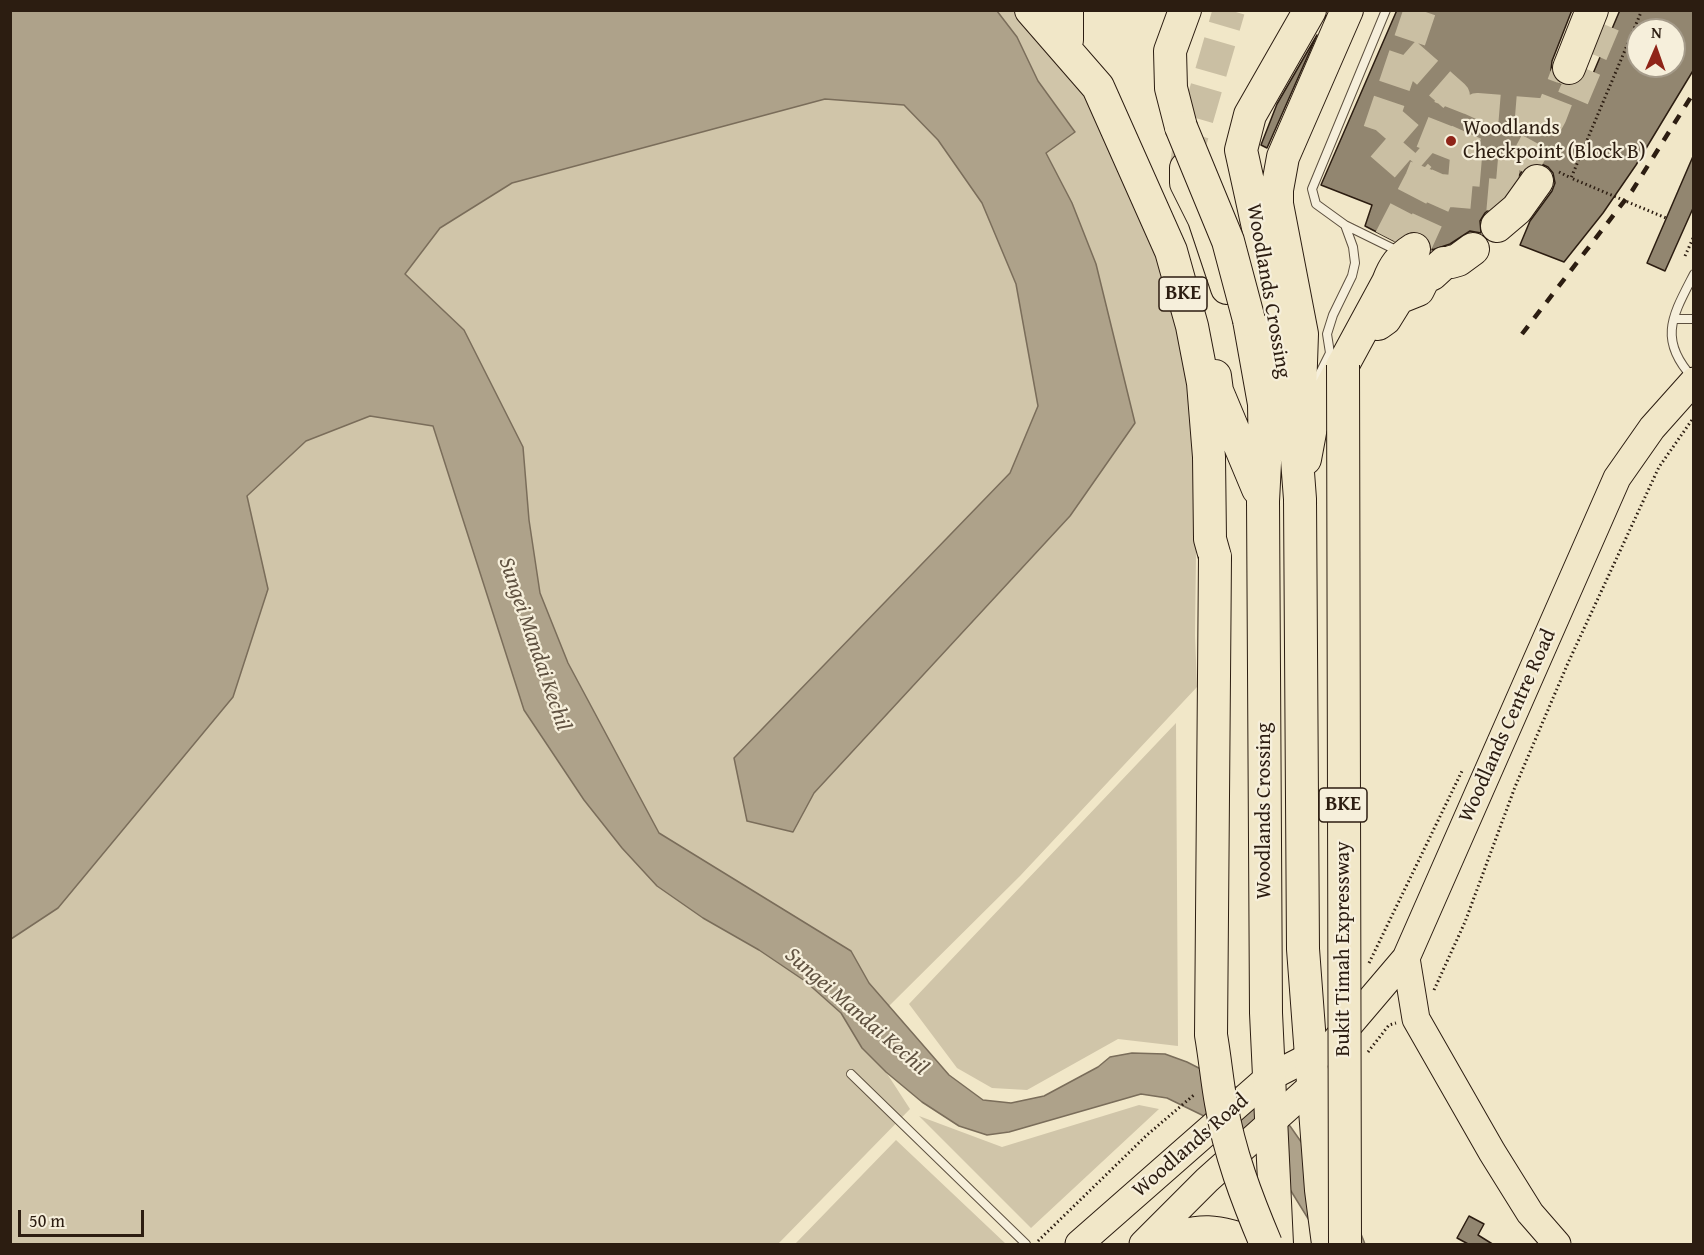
<!DOCTYPE html>
<style>
body{margin:0}
#map{position:relative;width:1704px;height:1255px;overflow:hidden;background:#f1e7c8;font-family:"Gentium Book Plus",serif}
canvas{display:block}
.frame{position:absolute;inset:0;border:12px solid #2c1d11;pointer-events:none}
.north{position:absolute;left:1626px;top:18px;width:60px;height:60px;box-sizing:border-box;background:#f6efdb;border:2px solid #a59b8a;border-radius:50%;rotate:2deg;font-size:16px;font-weight:700;line-height:24px;text-align:center;color:#2c1d11}
.north::after{content:'';display:block;margin:auto;width:21px;height:27px;background:#8f2418;clip-path:polygon(50% 0,100% 100%,50% 72%,0 100%)}
.scale{position:absolute;left:18px;top:1210px;width:126px;height:27px;box-sizing:border-box;border:3px solid #2c1d11;border-top:0;padding-left:8px;font-size:18px;line-height:21px;white-space:nowrap;color:#2c1d11;-webkit-text-stroke:4px #f6efdb;paint-order:stroke}
</style>
<div id="map">
<canvas width="1704" height="1255"></canvas>
<div class="frame"></div>
<div class="north">N</div>
<div class="scale">50 m</div>
</div>
<script>
const ctx = document.querySelector('canvas').getContext('2d');
ctx.lineJoin = 'round';
function paint(path, color) { ctx.fillStyle = color; ctx.fill(path, 'evenodd'); }
function trace(path, color, width, dash) { ctx.strokeStyle = color; ctx.lineWidth = width; ctx.lineCap = dash ? 'butt' : 'round'; ctx.setLineDash(dash || []); ctx.stroke(path); }
function label(font, color, halo, rows, align = 'center') {
  ctx.font = font + ' "Gentium Book Plus",serif'; ctx.lineWidth = 4.5; ctx.setLineDash([]); ctx.textBaseline = 'middle'; ctx.strokeStyle = halo; ctx.fillStyle = color; for (const [text, x, y, turn = 0] of rows) {
    ctx.save(); ctx.translate(x, y); ctx.rotate((+turn || 0) * Math.PI / 180); ctx.textAlign = isNaN(turn) ? turn : align; if (halo) ctx.strokeText(text, 0, 0); ctx.fillText(text, 0, 0); ctx.restore();
  }
}
paint(new Path2D(`
 M997,11H1022L1072,70L1140,190L1181,332L1197,471L1195,636L1197,687L1020,876L889,1006L869,983L851,951L659,833L568,663L540,593L529,520L523,447L464,330L405,274L440,228L512,183L825,99L904,105L938,140L982,203L1016,284L1038,406L1010,473L734,758L793,831L814,793L1070,516L1135,423L1072,203L1046,152L1075,131L1038,81L1017,37Z
 M370,416L433,426L524,710L584,800L622,848L703,918L759,950L805,981L841,1013L862,1048L886,1072L910,1109L778,1244H11V939L58,908L268,589L247,497L306,441Z
 M1176,723L1178,1046L1118,1039L1027,1090L992,1088L957,1068L909,1004Z
 M1139,1105L1159,1109L1031,1228L919,1116L1002,1147Z
 M896,1140L1006,1244H795Z`), '#d0c5a9');
const water = new Path2D(`
 M11,11H997L1017,37L1038,81L1075,132L1046,153L1072,203L1096,264L1135,423L1070,516L814,793L793,832L747,821L734,758L1010,473L1038,406L1016,284L982,203L938,140L904,105L825,99L512,183L440,228L405,274L464,330L523,447L529,520L540,593L568,663L659,833L851,951L869,983L949,1075L983,1100L1011,1103L1044,1096L1098,1067L1110,1057L1132,1053L1165,1054L1187,1062L1234,1086L1259,1102L1290,1126L1355,1219L1365,1244H1322L1317,1233L1291,1191L1265,1157L1206,1117L1167,1098L1141,1094L1009,1132L987,1135L959,1126L922,1102L886,1072L862,1048L841,1013L805,981L759,950L703,918L657,886L622,848L584,800L524,710L433,426L370,416L306,441L247,496L268,589L233,697L58,908L11,939Z`);
paint(water, '#aea28a');
trace(water, '#7a6d5a', 1.5);
const building = new Path2D(`
 M1397,10H1572L1552,61L1551,70L1555,80L1562,84L1571,86L1580,82L1586,74L1592,76L1620,10H1694V69L1636,165L1603,213L1564,262L1520,245L1530,221L1552,191L1555,183L1553,173L1548,167L1539,163L1530,164L1523,170L1504,197L1485,213L1480,221L1481,233L1470,231L1450,244L1432,250L1429,239L1421,233L1412,231L1394,241L1365,226L1372,205L1321,185ZM1638,30H1674V66H1638Z
 M1317,35L1267,148L1261,145L1277,104Z
 M1694,154V206L1665,271L1647,263Z
 M1469,1216L1484,1224L1478,1235L1494,1245H1470L1457,1238Z`);
paint(building, '#928670');
trace(building, '#2c1d11', 1.5);
trace(new Path2D(`
 M1420,10L1376,140L1421,179
 M1573,98L1610,10
 M1384,116L1430,156
 M1186,165L1188,151L1229,10
 M1449,168L1519,174
 M1440,190L1507,196L1551,115L1569,68
 M1390,239L1421,179L1454,96L1405,53
 M1414,249L1477,109L1551,115`), '#cabfa3', 32, [32, 16]);
const lane = new Path2D(`
 M1345,225L1398,251
 M1674,319H1694
 M1693,378C1657,339 1673,315 1694,274
 M1312,389L1330,353L1327,334L1333,315L1352,276L1355,263L1353,247L1345,225L1316,204L1312,189L1386,10
 M851,1074L1026,1244`);
const primary = new Path2D(`
 M1406,958L1416,1019L1492,1152L1530,1213L1557,1244
 M1079,1244L1268,1078L1309,1057L1326,1052L1406,958L1617,478L1652,428L1694,381
 M1143,1244L1207,1180L1314,1084
 M1155,1244C1197,1223 1220,1227 1262,1244`);
const highway = new Path2D(`
 M1031,10L1098,87L1171,251L1192,326L1203,383L1209,457L1210,539L1215,557
 M1310,10L1250,115L1241,150L1270,282L1295,433L1300,499L1303,949L1321,1190L1328,1244
 M1067,40V10
 M1569,68L1592,10
 M1181,127L1171,88L1170,51L1185,10
 M1186,168V183L1204,219L1227,288
 M1497,226L1517,209L1537,181
 M1451,262L1458,260L1473,249
 M1249,320L1264,404L1265,463L1263,501L1266,1013L1277,1244
 M1378,324L1385,319L1398,298L1418,290L1424,278L1432,274L1444,263
 M1215,376L1217,391L1258,489
 M1300,392L1302,334L1277,204V190L1283,157L1347,10
 M1305,459L1311,427L1317,413L1388,282C1394,266 1400,258 1414,249`);
trace(lane, '#5d503f', 10);
trace(primary, '#2c1d11', 29);
trace(highway, '#2c1d11', 34);
trace(new Path2D(`
 M1559,172L1571,178
 M1685,256L1694,236
 M1369,963L1463,769
 M1434,990L1465,922L1515,787L1568,663L1659,467L1694,417
 M1368,1052L1389,1025L1396,1023
 M1038,1241L1147,1135L1195,1094`), '#2c1d11', 3, [1.5, 3]);
trace(lane, '#f6efdb', 8);
trace(primary, '#f1e7c8', 27);
trace(highway, '#f1e7c8', 32);
trace(new Path2D(`
 M1522,334L1632,191L1694,92`), '#2c1d11', 4.5, [10, 10]);
const highwayBridge = new Path2D(`
 M1181,127L1228,241L1249,320
 M1343,365L1345,1244
 M1215,557L1211,1035C1215,1058 1217,1081 1221,1103C1229,1152 1247,1199 1266,1244`);
trace(highwayBridge, '#2c1d11', 34, []);
trace(new Path2D(`
 M1642,10L1571,178L1666,218`), '#2c1d11', 3, [1.5, 3]);
trace(highwayBridge, '#f1e7c8', 32);
for (const [x, y, r, color] of [
 [1451,141,6,"#8f2418"]
]) { const dot = new Path2D(); dot.arc(x, y, r, 0, 2 * Math.PI); ctx.fillStyle = color; ctx.fill(dot); trace(dot, '#f6efdb', 2); }
for (const [x, y, w] of [
 [1183,294,48],
 [1343,805,48]
]) { const box = new Path2D(); box.roundRect(x - w / 2, y - 17, w, 34, 4.5); ctx.fillStyle = '#f6efdb'; ctx.fill(box); trace(box, '#2c1d11', 1.5); }
label('bold 20px', '#2c1d11', null, [
 ["BKE",1183,294],
 ["BKE",1343,805]
]);
label('21px', '#2c1d11', '#f6efdb', [
 ["Woodlands",1463,129],
 ["Checkpoint (Block B)",1463,153]
], 'left');
label('21px', '#2c1d11', '#f6efdb', [
 ["Woodlands Crossing",1268,291,80],
 ["Woodlands Centre Road",1508,726,-66],
 ["Woodlands Crossing",1265,811,-90],
 ["Bukit Timah Expressway",1344,949,-90],
 ["Woodlands Road",1191,1146,-41]
]);
label('italic 22px', '#605241', '#f6efdb', [
 ["Sungei Mandai Kechil",534,644,71],
 ["Sungei Mandai Kechil",856,1012,41]
]);
</script>
